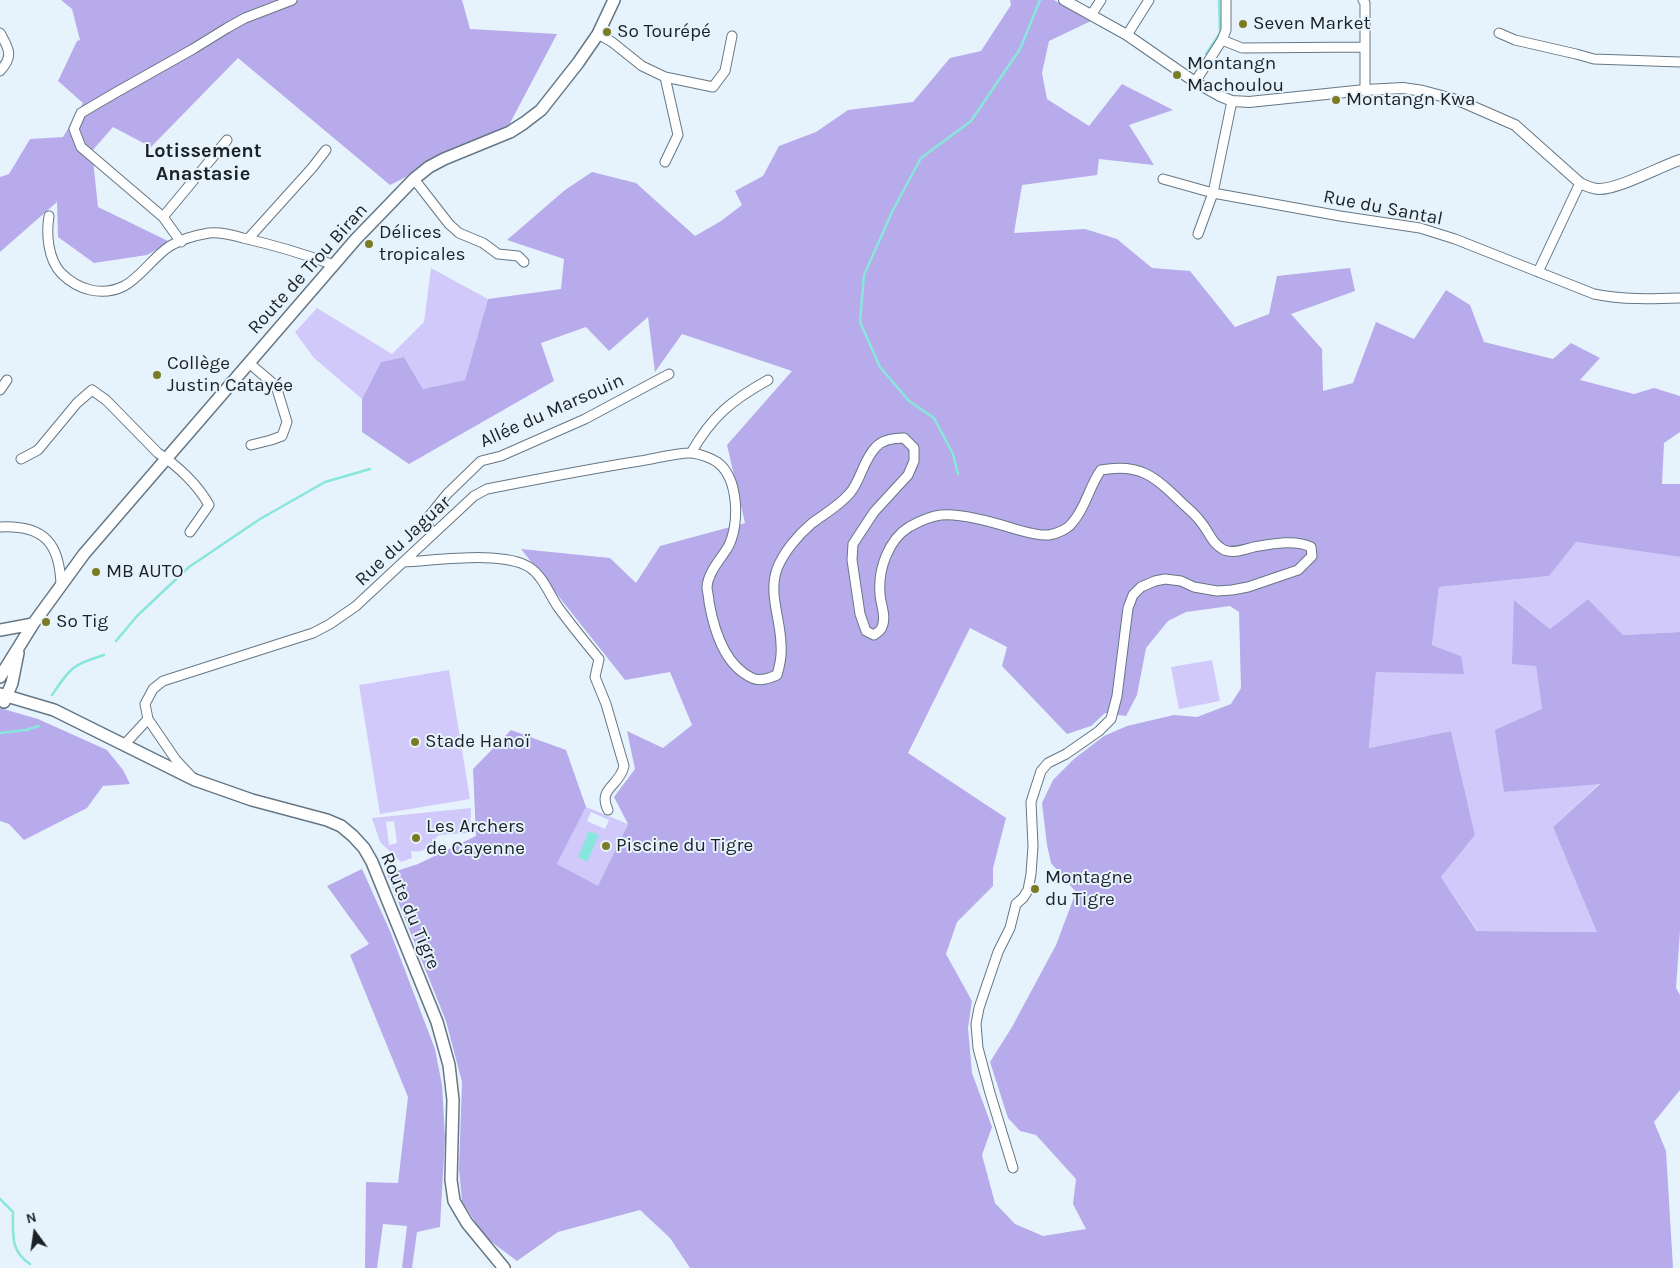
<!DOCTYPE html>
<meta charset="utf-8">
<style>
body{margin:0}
#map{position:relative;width:1680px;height:1268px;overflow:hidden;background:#e7f3fc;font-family:Karla,sans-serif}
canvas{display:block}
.north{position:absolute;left:10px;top:1208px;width:50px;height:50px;-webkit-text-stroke:4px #e7f3fc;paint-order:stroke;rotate:346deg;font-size:14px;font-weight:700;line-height:20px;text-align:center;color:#1a2127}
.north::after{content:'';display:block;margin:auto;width:18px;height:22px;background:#1a2127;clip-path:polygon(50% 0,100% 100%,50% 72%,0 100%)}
</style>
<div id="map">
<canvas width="1680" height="1268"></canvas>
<div class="north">N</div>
</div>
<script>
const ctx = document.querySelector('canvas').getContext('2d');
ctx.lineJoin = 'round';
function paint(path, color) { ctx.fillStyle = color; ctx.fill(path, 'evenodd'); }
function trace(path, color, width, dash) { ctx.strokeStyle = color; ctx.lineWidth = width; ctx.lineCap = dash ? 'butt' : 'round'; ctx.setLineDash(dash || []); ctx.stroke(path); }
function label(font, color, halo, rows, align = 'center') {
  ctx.font = font + ' Karla,sans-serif'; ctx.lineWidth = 4; ctx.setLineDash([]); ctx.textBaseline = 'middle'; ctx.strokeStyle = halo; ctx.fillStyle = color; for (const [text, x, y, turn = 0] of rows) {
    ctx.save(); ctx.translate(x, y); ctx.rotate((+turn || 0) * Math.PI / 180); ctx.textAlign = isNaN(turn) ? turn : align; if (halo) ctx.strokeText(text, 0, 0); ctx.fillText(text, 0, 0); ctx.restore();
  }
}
paint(new Path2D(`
 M431,268L488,299L465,380L423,389L404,357L381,362L362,399L314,358L295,332L317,308L392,354L424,322Z
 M1576,542L1680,557V632L1623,635L1588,599L1550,629L1514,600L1536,666L1542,709L1504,792L1600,783L1553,827L1598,932L1478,931L1441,877L1475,835L1451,731L1369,748L1376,672L1461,656L1432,645L1439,587L1548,576Z
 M1212,660L1220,701L1179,709L1171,667Z
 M449,670L470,799L380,814L359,685Z
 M586,807L628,824L598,887L557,864ZM591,812L609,820L605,829L587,821Z
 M471,808L470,833L439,835C429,845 426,854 411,851L412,858L401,862L380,842L372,818ZM394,821L397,843L389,845L386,822Z`), '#d1c9fa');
paint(new Path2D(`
 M61,0H462L470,29L557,34L509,125L390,185L238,58L151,147L113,127L92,151L98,207L170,242L147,255L94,263L58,237L57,202L0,252V177L9,174L30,139L63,137L83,103L58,81L77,41L80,40L72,9Z
 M1010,0H1054L1091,21L1049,41L1042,73L1047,99L1089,126L1122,84L1173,110L1129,125L1154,165L1099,159L1097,175L1022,185L1014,233L1085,229L1117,239L1152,268L1190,271L1235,327L1269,314L1277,276L1350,268L1355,291L1291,314L1322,349L1323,391L1353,383L1376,322L1414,339L1446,290L1470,305L1484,342L1553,359L1571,343L1600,358L1580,380L1634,394L1654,388L1680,396V432L1664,443L1662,484H1680V557L1576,542L1549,576L1439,587L1432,645L1461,656L1464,674L1376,672L1369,748L1451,731L1475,835L1441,877L1477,931L1597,932L1553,827L1600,784L1504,792L1495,730L1542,709L1536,666L1512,664L1514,600L1550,629L1588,599L1623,635L1680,632V931L1676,988L1680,995V1090L1654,1122L1666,1151L1673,1268H690L670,1238L640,1210L558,1232L517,1261L485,1237L462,1201L459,1169L462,1082L446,1021L387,874L418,864L476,836L473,769L511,730L566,750L586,807L557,864L598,886L628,824L614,797L635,769L627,731L663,748L692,725L670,672L625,680L521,549L610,558L636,583L660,546L745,523L727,445L792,371L682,334L655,372L648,317L609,351L586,327L541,343L554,381L409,464L362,432V399L381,362L404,357L423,389L465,380L488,299L561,289L564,259L507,240L565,190L592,172L636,183L695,236L721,221L742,205L735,191L763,176L779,146L816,132L848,110L913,102L950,58L981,51L1011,5ZM1230,606L1239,612L1241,688L1231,704L1197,717L1174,715L1127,726L1104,736L1074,759L1053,780L1042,803L1047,845L1051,863L1076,892L1056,945L1012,1027L990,1062L1008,1118L1020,1131L1036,1135L1076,1179L1073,1204L1086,1229L1043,1236L1015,1224L995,1203L982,1155L992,1127L972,1073L968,1028L972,1001L946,954L957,922L993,886V868L1006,818L908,753L970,628L1007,647L1002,666L1067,734L1091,726L1105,713L1126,716L1137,695L1146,648L1168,621L1186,612Z
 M0,708L38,719L107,750L123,770L130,784L103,786L87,808L24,840L9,824L0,821Z
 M362,869L390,931L435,1049L442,1085L445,1137L440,1227L417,1232L412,1268H402L407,1226L383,1224L377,1268H365L366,1182L398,1183L408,1097L350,955L369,944L327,886Z`), '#b7abeb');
paint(new Path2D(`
 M589,831L599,835L587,862L578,857Z`), '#88e6dd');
trace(new Path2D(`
 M1206,54L1220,33L1219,0
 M958,474L953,454L934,418L909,401L880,367L860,322L864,275L893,210L921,158L971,121L1020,49L1040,0
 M116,641L137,616L189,567L260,519L325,482L370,469
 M52,695C71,667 72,665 104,655
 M0,733L26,730L39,726
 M0,1199L13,1212C13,1234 10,1251 30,1264`), '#88e6dd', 2.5);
const minor = new Path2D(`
 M1363,0L1365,3V90
 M1091,15L1101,0
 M0,33C9,49 14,56 0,71
 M1499,33L1515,40L1576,54L1594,59L1680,62
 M598,34L612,42L642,66L665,77L678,135L665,162
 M1127,35L1149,0
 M1222,40L1242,48L1365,47
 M665,77L713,87L725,71L732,36
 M1195,82L1222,40L1226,30V0
 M414,179L449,224L459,233L483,243L498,254L518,256L524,262
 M1163,179L1213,193L1340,216L1420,228L1455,239L1594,294C1623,300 1651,299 1680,298
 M49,216C46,234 48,259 61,273C78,290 102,297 124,286C140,278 154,256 170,246C180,240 197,235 209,233C221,232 232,235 243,238C274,245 304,254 334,265
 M163,217L227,140
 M1198,234L1213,193L1232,101
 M248,239L312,168L326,150
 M181,242L163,217L81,147L74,129L81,113L115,93L193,49L227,28L245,18L292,0
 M1538,272L1580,183
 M249,363L276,386L287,422L282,436L271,440L251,445
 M0,390L7,380
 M691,453C712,416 732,400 768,380
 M21,459L38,450L77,403L92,390L106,400L158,453C177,465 198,485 209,505L190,532
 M0,527C44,525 60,543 61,586
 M432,535L426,520L447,494L481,461L501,456L585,419L669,374
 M403,562C434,561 503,550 529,567C543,576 549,594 558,607C571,625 585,642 599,659L595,677L606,704L624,766C620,786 597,788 608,810
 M124,745L148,719
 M191,776L176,760L148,719L145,704L153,689L163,681L313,633L330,624L356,606L474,496L487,489C538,479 589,469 640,461C654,459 679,452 692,453C700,454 711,458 717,462C739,478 740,525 728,547C721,559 708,572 707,587C707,591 709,597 709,602C714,630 724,665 752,678C760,682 770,678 777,675C780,665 782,655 781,645C781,620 768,594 777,569C783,553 798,535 811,524C824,514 839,506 850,493C861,480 863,460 876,447C883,439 894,438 904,438L914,448V461L908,475L874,512L853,544L852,560L860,614L866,631L874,635C877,633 881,630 882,627C887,616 880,604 880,593C878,570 888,540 909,527C918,522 931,516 941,515C960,513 996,523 1015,529C1026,532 1038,536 1049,535C1056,534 1068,529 1072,523C1086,508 1089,486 1101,470C1140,463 1154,476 1181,502C1187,508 1195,514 1200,521C1209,531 1211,543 1224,550C1234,554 1245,549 1254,547C1271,544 1295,539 1311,547L1312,556L1298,570L1248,587L1232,590L1217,591L1194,587L1181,581L1165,579L1155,581L1141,587L1133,595L1128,608L1117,696L1111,719L1099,731L1066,754L1048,763L1041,771L1031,802L1033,846L1031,874L1028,890L1023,898L1016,904L1010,928L998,952L979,1008L976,1024L978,1048L990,1093L1013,1168`);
const tertiary = new Path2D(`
 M1064,0L1127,35L1195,82L1220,96L1232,101L1249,102L1365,90L1403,88L1423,91L1460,101L1515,125L1580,183C1586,186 1592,189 1599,189C1619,189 1659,167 1680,160`);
const secondary = new Path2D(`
 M0,630L33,624
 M0,677L33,624L84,554L356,239L414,179L429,167L444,159L510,132L524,123L541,110L578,63L598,34L614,0
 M0,694L54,710L195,780L252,800L327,820L341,826L353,836L364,848L372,862L437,1022L449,1065L453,1100L451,1180L454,1201L467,1223L504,1268
 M4,702L12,683L18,653`);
trace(minor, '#657785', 11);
trace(tertiary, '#657785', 12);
trace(secondary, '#657785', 14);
trace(minor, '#fff', 9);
trace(tertiary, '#fff', 10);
trace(secondary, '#fff', 11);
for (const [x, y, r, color] of [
 [1243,24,5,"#7b7b23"],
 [607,32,5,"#7b7b23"],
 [1177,75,5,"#7b7b23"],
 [1336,100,5,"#7b7b23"],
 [369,244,5,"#7b7b23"],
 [157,375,5,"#7b7b23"],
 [96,572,5,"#7b7b23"],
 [46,622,5,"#7b7b23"],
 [415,742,5,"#7b7b23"],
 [416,838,5,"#7b7b23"],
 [606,846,5,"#7b7b23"],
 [1035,889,5,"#7b7b23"]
]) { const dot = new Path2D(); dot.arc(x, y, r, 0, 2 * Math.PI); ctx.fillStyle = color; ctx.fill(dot); trace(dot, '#e7f3fc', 2); }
label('19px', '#1a2127', '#e7f3fc', [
 ["Seven Market",1253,24],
 ["So Tourépé",617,32],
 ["Montangn",1187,64],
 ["Machoulou",1187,86],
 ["Montangn Kwa",1346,100],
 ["Délices",379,233],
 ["tropicales",379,255],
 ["Collège",167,364],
 ["Justin Catayée",167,386],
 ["MB AUTO",106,572],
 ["So Tig",56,622],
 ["Stade Hanoï",425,742],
 ["Les Archers",426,827],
 ["de Cayenne",426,849],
 ["Piscine du Tigre",616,846],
 ["Montagne",1045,878],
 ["du Tigre",1045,900]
], 'left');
label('19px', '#1a2127', '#e7f3fc', [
 ["Rue du Santal",1383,208,11],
 ["Route de Trou Biran",308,269,-48],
 ["Allée du Marsouin",552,411,-24],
 ["Rue du Jaguar",403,541,-43],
 ["Route du Tigre",410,911,67]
]);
label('bold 20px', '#1a2127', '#e7f3fc', [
 ["Lotissement",203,151],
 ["Anastasie",203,174]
]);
</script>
